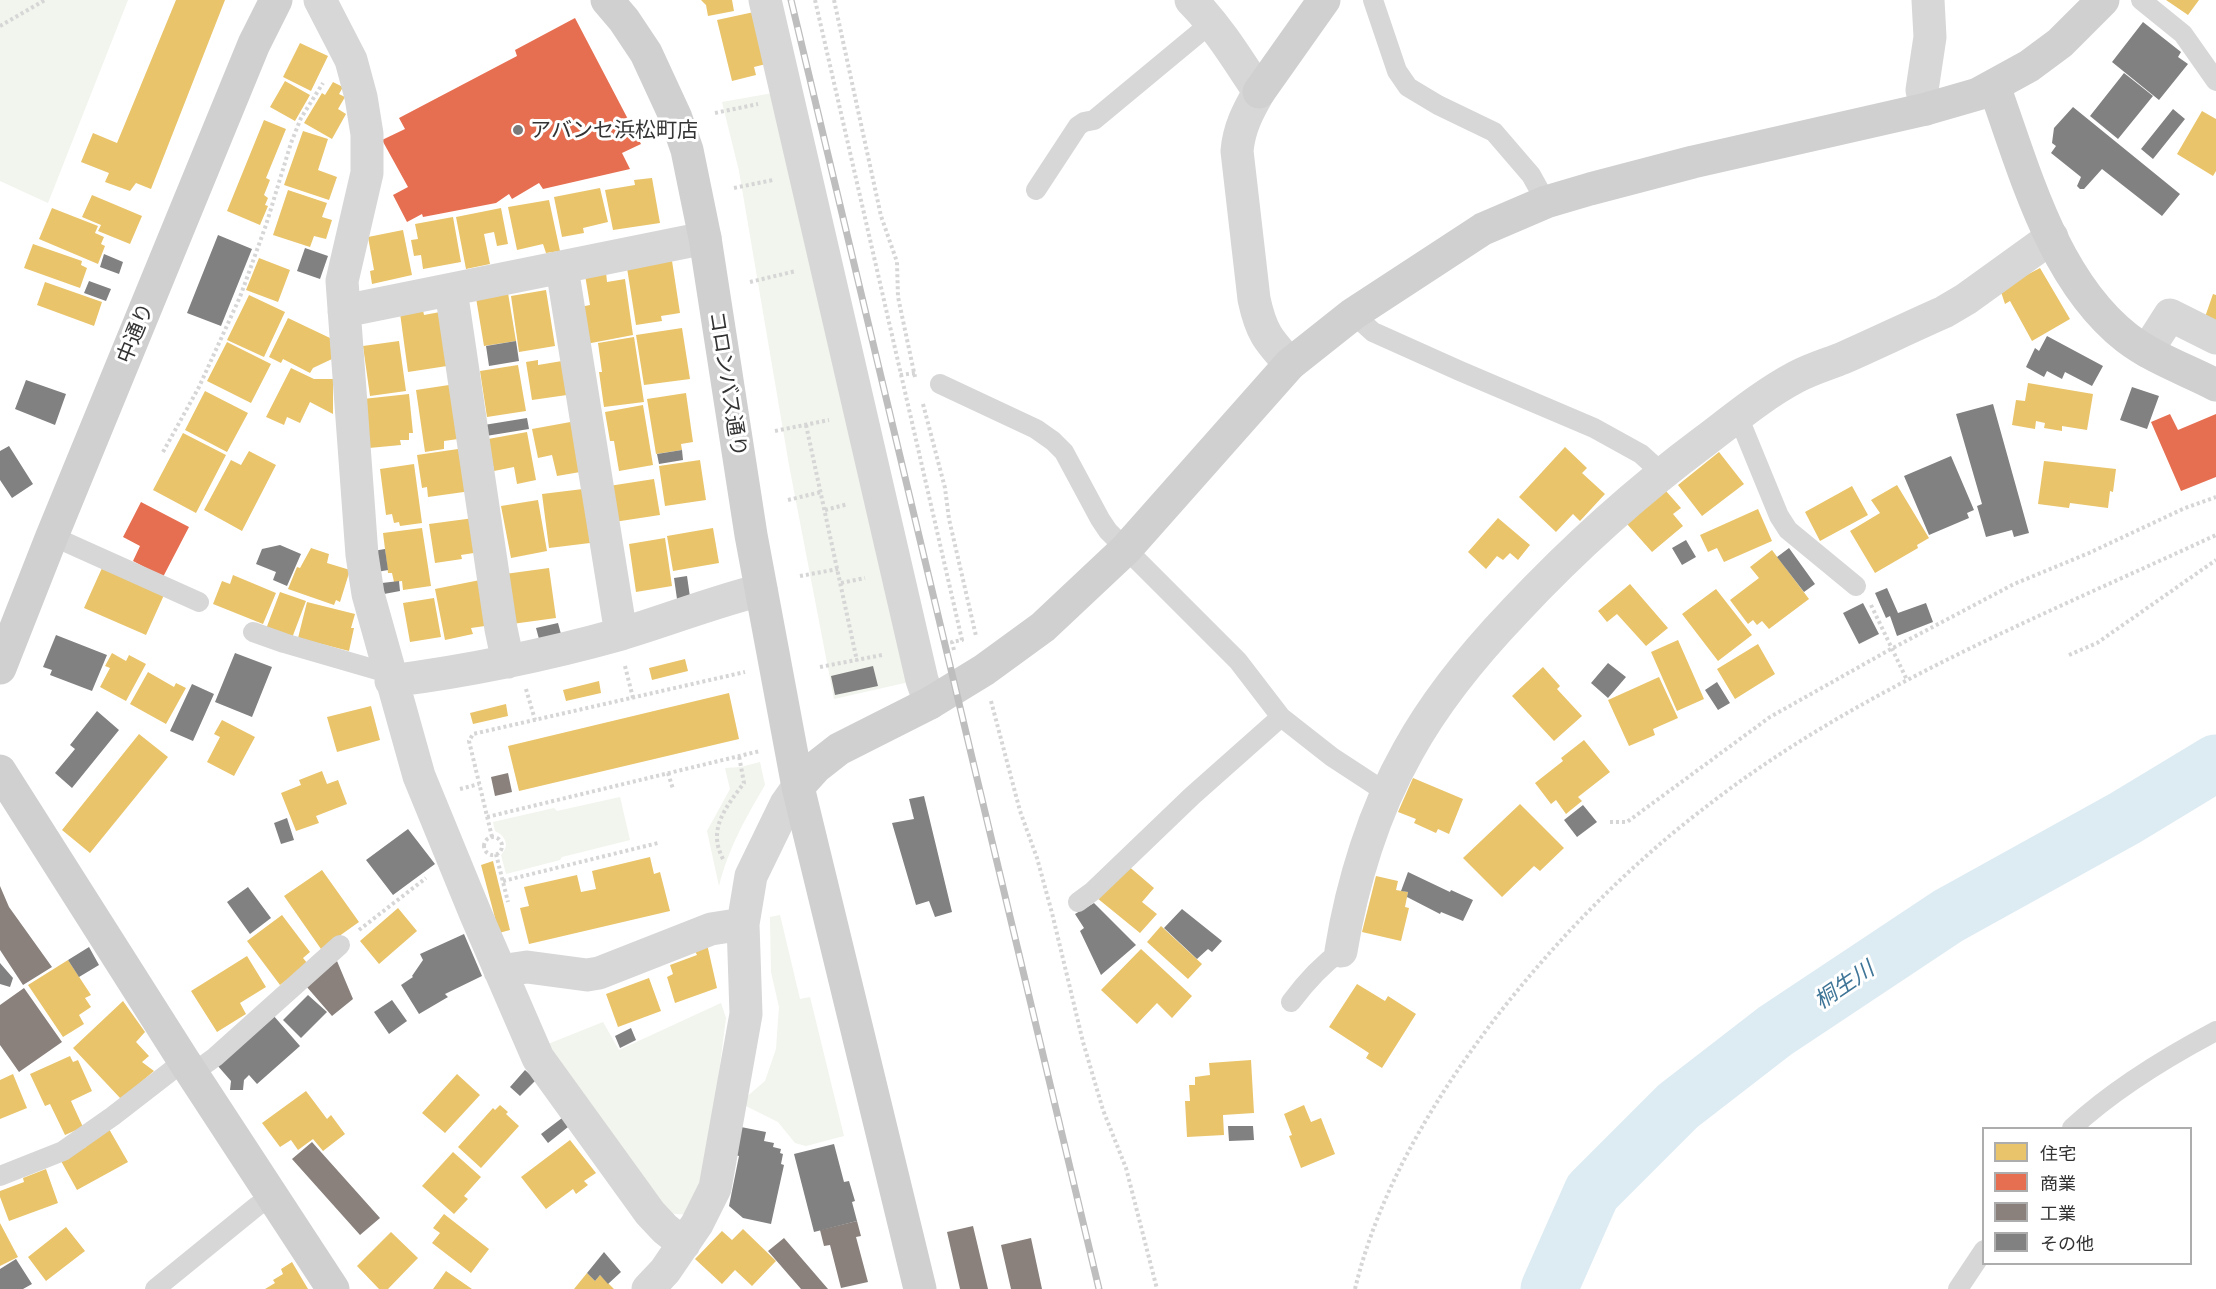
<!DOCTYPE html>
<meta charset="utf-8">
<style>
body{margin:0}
#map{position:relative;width:2216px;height:1289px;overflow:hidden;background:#fff;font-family:Commissioner,"Noto Sans JP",sans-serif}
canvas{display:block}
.legend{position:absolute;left:1982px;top:1127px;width:210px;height:138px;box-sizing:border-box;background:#fff;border:2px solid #adadad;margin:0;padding:8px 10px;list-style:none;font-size:18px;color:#333}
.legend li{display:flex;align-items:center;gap:12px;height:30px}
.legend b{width:30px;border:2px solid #adadad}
</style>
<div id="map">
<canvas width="2216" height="1289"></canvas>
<ul class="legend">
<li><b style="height:16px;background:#e9c46a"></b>住宅</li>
<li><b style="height:16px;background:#e76f51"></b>商業</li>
<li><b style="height:16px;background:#8a817c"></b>工業</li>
<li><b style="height:16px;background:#818181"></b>その他</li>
</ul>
</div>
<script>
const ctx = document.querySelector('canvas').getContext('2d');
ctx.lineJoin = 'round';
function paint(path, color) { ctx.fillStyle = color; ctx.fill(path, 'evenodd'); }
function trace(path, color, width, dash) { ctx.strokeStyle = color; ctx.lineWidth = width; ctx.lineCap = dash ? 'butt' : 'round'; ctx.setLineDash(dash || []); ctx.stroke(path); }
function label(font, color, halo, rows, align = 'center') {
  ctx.font = font + ' Commissioner,"Noto Sans JP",sans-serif'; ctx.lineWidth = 6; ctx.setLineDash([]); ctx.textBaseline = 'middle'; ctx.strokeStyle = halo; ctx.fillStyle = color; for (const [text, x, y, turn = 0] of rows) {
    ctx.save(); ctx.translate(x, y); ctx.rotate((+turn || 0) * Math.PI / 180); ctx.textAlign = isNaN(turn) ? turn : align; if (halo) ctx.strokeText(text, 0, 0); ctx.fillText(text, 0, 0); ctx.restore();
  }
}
paint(new Path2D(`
 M0,0H128L48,203L0,181Z
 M773,93L909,682L834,699L789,465L739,171L722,102Z
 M760,762L765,785C745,819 729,847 719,886L707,831L730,789L725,768L741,767Z
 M620,797L630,840L562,857L560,860L506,874L501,855C510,846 506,836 495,831L493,822L554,808L557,811Z
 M780,915L800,999L810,997L844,1136L806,1146L795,1143L778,1122L744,1105V1099L765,1081L776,1049L779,1007L771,972L770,917Z
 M721,1003L726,1018L708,1158L689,1215L666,1213L548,1044L603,1022L619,1050Z`), '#f1f5ed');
paint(new Path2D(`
 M176,0H225L151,189L136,183L130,191L105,182L109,173L81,162L93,133L117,143Z
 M701,0H732L734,11L708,16L706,5Z
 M2166,0H2199L2188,15Z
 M754,12L766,64L754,67L756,75L732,81L717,20Z
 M300,43L328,56L311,91L283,77Z
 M285,81L310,95L295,121L270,107Z
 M333,82L343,87L339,94L345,97L338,109L346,114L332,139L304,123L322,93L325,95Z
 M2202,111L2216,119V171L2213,176L2177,154Z
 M264,120L286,129L266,178L270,180L264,195L268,198L265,205L268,206L260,225L227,211Z
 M303,131L328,139L318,170L337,177L329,200L284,185Z
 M652,178L660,223L613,230L605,190L635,185L634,180Z
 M600,188L608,222L583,228L584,233L562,237L554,197Z
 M288,190L327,203L322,217L332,220L326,239L314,236L310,247L273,235Z
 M92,195L142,216L130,244L98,231L101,225L82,217Z
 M549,200L560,251L546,253L543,244L517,250L508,207Z
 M52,208L98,226L95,233L104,237L101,244L105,246L98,264L39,239Z
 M501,208L508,244L497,246L494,232L484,234L490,264L466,269L456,217Z
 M453,217L461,262L423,269L421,255L414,256L411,240L418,239L415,224Z
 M403,230L412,275L372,284L370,271L374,270L368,237Z
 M33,244L82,261L81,265L87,268L80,288L24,268Z
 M259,258L290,270L278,302L246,290Z
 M672,261L680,313L661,316L662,321L636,325L627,268Z
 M2040,268L2070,319L2032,341L2010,301L2005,304L2000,289Z
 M606,272L607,282L625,279L633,335L586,344L580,307L590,305L585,275Z
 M45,282L102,302L94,326L37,305Z
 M546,290L555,346L519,352L511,296Z
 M508,293L516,341L484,346L476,298Z
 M2213,294L2216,295V321L2205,317Z
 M249,295L285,312L264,357L227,340Z
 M423,310L424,315L440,312L447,366L408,372L400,313Z
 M288,318L330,338L332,359L313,368L310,373L283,359L281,363L269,357Z
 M682,328L690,379L644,385L636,335Z
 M634,337L644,402L604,407L599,372H602L598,343Z
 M399,341L406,391L370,396L363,346Z
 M227,342L271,364L251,403L207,381Z
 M538,360V365L562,361L567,395L532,400L526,362Z
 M518,365L526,411L487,417L480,371Z
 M291,368L314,379H333V414L310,402L300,423L287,417L284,425L266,417Z
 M2028,383L2093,394L2087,430L2062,426V431L2044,428L2045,423L2036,421L2035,429L2012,425L2016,400L2025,401Z
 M449,385L458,439L444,441V449L425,452L416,390Z
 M205,391L248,413L227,452L185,430Z
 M686,393L693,442L681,444L682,450L656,454L647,399Z
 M409,394L413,433H409V440H400L401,445L369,448L363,399Z
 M643,405L653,465L619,471L614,441H610L605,412Z
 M576,421L586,471L557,476L552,455L538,458L532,429Z
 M527,432L536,480L517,484L514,467L494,471L488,439Z
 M183,433L226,455L196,513L153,490Z
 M1565,447L1587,468L1582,473L1605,494L1580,521L1573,514L1556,532L1519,497Z
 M465,448L471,491L428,497L427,487L422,488L417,455Z
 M249,451L276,465L242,531L204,510L231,460L241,465Z
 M1719,452L1744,484L1702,516L1678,485Z
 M700,460L706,500L665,506L659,466Z
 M2044,461L2116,469L2113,492L2110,491L2108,508L2070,503L2069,508L2038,504Z
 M414,464L422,523L400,526L399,522L394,523L392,514L386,515L380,469Z
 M654,479L660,515L614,522L609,486Z
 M1897,485L1929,538L1917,545L1918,548L1875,573L1850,531L1880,513L1871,500Z
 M1852,486L1868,515L1820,541L1805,512Z
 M583,489L590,543L549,548L542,494Z
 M1666,491L1681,508L1673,514L1683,526L1652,552L1627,524Z
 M538,500L547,551L511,558L501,506Z
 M1758,509L1772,541L1724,562L1717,548L1708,552L1700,535Z
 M474,518L480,552L461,555L462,559L435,563L429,524Z
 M1498,518L1530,545L1518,560L1510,553L1503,560L1497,556L1486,569L1468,552Z
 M422,528L431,586L403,590L402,581L394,582L392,573H388L383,533Z
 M713,528L719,563L673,571L667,536Z
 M665,538L672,586L636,592L629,544Z
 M311,548L329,554L327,563L350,570L340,602L336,600L334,605L288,589L297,567L300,568Z
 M1772,550L1809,599L1769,629L1762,621L1757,625L1753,620L1748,624L1730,600L1759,578L1750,567Z
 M102,568L164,595L146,635L84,608Z
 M549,568L556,618L512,624L505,574Z
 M233,575L276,593L263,624L213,604L222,581L230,584Z
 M480,580L492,625L471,628L473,634L445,640L435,589Z
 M1630,584L1668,628L1646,646L1617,614L1607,622L1598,611Z
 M1716,589L1752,635L1718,661L1682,614Z
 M280,592L306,601L292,638L266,629Z
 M434,598L441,637L410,642L403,603Z
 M307,602L355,614L351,628H354L349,651L298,638Z
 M1678,640L1704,699L1677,711L1651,652Z
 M1758,644L1775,674L1735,699L1717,669Z
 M112,653L126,661L129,655L146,664L126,701L100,687L110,668L105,666Z
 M685,659L688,671L652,680L649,668Z
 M1543,667L1560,686L1557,689L1582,716L1554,741L1512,696Z
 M148,672L174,687L176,683L186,688L166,724L130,704Z
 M1659,677L1678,718L1653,729L1655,735L1629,746L1608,700Z
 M599,681L601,693L566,701L563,690Z
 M729,693L739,739L519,791L508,746Z
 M506,704L508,716L473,724L470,713Z
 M371,706L380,740L337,752L327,717Z
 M222,720L255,737L234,776L207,762L220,737L214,734Z
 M139,734L168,757L90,853L62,830Z
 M1584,740L1610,772L1578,797L1582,801L1566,814L1556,800L1551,804L1535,783L1563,761L1561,758Z
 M322,771L327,784L338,780L347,804L316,816L319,823L296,831L281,793L301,785L299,780Z
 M1413,778L1463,799L1449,834L1438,829L1436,833L1414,823L1416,819L1398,812Z
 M1520,804L1564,848L1540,871L1534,866L1502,897L1463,858Z
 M650,857L654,874L660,872L670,911L529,944L520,908L529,906L524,887L577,875L581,892L596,889L592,871Z
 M493,861L510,930L499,933L481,865Z
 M1126,864L1154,888L1142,902L1157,914L1140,933L1097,898Z
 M322,870L359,922L321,949L284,896Z
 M1376,876L1398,881L1396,890L1408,892L1405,907L1409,908L1401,941L1362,932Z
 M398,908L417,931L379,964L360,941Z
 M282,915L310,952L303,958L308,964L280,985L247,941Z
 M1161,926L1202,964L1188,979L1147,942Z
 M707,944L717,988L675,1003L667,977L673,974L670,965L697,955L694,949Z
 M1141,949L1192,996L1172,1018L1157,1003L1137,1024L1101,990Z
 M247,956L266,987L240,1003L246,1014L217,1032L191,991Z
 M68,960L91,995L85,998L91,1007L79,1015L84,1024L63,1037L28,985Z
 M649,978L661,1011L618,1027L606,994Z
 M1357,984L1385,1001L1388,996L1416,1014L1382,1068L1366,1058L1369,1053L1329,1027Z
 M123,1001L145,1032L136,1042L149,1056L142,1062L154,1071L121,1099L73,1048Z
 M70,1056L73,1062L78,1060L92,1091L71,1101L83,1127L65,1135L50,1104L45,1106L30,1074Z
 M1251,1060L1254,1113L1223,1115L1224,1135L1187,1137L1185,1101H1190L1189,1085H1195V1077L1210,1075L1209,1063Z
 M13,1074L27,1108L0,1119V1080Z
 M457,1074L480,1095L445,1133L422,1113Z
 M306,1091L327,1119L331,1115L345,1134L323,1151L313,1139L298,1150L291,1140L280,1147L262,1123Z
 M500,1105L508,1112L506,1114L519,1126L481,1168L458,1147L493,1108L495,1110Z
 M1304,1105L1311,1122L1321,1118L1335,1154L1301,1168L1289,1136L1292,1135L1284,1114Z
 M109,1129L128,1162L77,1190L61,1161L86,1147L84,1143Z
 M570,1140L596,1173L584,1181L588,1185L576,1194L573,1189L546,1209L521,1177Z
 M453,1152L481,1177L464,1196L468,1199L454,1214L422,1186Z
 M46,1169L58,1203L9,1221L0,1197V1191L24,1182L23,1178Z
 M444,1214L489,1249L471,1273L432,1243L440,1233L433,1228Z
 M0,1223L18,1257L0,1266Z
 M66,1227L85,1251L46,1281L28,1257Z
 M743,1229L776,1261L752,1286L735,1270L722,1284L695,1259L722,1231L732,1240Z
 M391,1232L418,1258L388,1289H379L357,1266Z
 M292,1262L308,1289H265L275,1283L273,1280L283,1274L281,1269Z
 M446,1271L472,1289H433Z
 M587,1273L595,1281L600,1275L614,1289H574Z`), '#e9c46a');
paint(new Path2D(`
 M575,18L641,144L622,153L630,169L543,189L539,183L512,199L509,194L496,203L423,217L422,214L407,222L393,195L408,187L382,140L405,129L399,118L517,56L515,50Z
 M2170,414L2178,430L2216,414V477L2181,491L2151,422Z
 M141,502L189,527L163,577L133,561L140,546L123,537Z`), '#e76f51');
paint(new Path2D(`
 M508,773L512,792L495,796L491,777Z
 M0,886L9,907L52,967L23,985L0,950Z
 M337,961L353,999L332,1016L306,986Z
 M24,988L62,1042L19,1072L0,1045V1005Z
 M312,1142L380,1218L360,1235L292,1159Z
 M857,1221L861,1236L856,1237L868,1282L841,1288L830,1245L824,1246L820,1230Z
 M973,1226L988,1289H960L947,1232Z
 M784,1238L828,1289H801L768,1251Z
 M1031,1238L1042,1289H1011L1001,1245Z`), '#8a817c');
trace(new Path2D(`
 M1549,1289L1592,1192L1678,1106L1775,1031L1948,916L2125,818L2216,763`), '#ddebf3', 57);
paint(new Path2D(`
 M2143,22L2181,52L2178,57L2188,64L2159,100L2112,62Z
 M2124,73L2153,96L2118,139L2090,116Z
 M2073,107L2180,194L2162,216L2102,169L2084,189H2080L2077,186L2081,177L2051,153L2056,146L2052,143L2054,128Z
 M2173,109L2185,119L2153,159L2141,149Z
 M218,235L252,249L221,326L187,313Z
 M305,248L328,256L320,279L297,271Z
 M104,254L123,262L119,274L100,267Z
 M89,281L111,289L106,301L84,293Z
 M2047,336L2103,366L2092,386L2065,372L2062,379L2047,371L2044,377L2026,367L2035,348L2039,351Z
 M516,341L519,361L489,366L486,346Z
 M26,380L66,394L55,425L15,409Z
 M2132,387L2159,396L2147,429L2120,420Z
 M1993,404L2029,533L2014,537L2012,530L1986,537L1977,506L1982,504L1956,414Z
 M527,418L529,429L486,436L484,425Z
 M9,446L33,484L12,498L0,480V451Z
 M682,450L683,460L659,464L657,454Z
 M1951,456L1974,510L1967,513L1969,518L1929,535L1904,476Z
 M1686,540L1696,557L1682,565L1672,548Z
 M280,545L301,554L287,586L273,580L276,572L256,564L262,549Z
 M1789,548L1815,584L1804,592L1777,557Z
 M385,549L388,570L377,572L373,551Z
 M687,576L690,597L677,599L674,578Z
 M399,581L400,591L384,594L382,583Z
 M1887,588L1898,613L1926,603L1933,622L1897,636L1890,616L1886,618L1875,593Z
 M1863,603L1879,634L1859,644L1843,613Z
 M558,623L561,634L539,639L536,628Z
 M56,635L107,655L92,691L50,675L52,670L43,667Z
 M235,653L272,667L252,717L215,702Z
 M1608,663L1626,677L1608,698L1591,683Z
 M873,666L878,686L835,695L831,676Z
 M1717,682L1730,703L1718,710L1705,690Z
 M192,684L214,694L193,741L170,731Z
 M97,711L119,730L72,788L55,773L75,749L70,745Z
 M924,796L952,912L935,917L929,901L916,905L892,823L914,819L909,799Z
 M1583,805L1597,822L1577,837L1564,820Z
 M287,818L294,840L281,844L274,823Z
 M408,829L435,864L393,895L366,860Z
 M1408,872L1450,892L1451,890L1473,900L1463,921L1441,912L1440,914L1407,897L1408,892L1401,891Z
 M248,887L271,918L250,934L227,902Z
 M1094,903L1136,945L1101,975L1080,931L1084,928L1075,914Z
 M1182,909L1222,941L1212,952L1208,949L1197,959L1164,928Z
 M464,934L482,976L445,994L448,997L419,1014L401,985L413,977L412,976L423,960L420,954Z
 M89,947L99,965L79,977L68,960Z
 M0,963L13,978L10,987L0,984Z
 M308,995L327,1012L301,1038L283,1020Z
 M392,1000L407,1021L389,1034L374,1012Z
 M273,1015L300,1046L257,1084L249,1075L244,1080L243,1090H230L231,1081L217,1065Z
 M631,1028L636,1040L620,1048L615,1036Z
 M525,1070L536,1080L520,1096L510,1087Z
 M562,1118L568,1127L548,1143L541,1134Z
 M1228,1126H1253L1254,1140L1229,1141Z
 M741,1127L766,1132L764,1141L774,1143L773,1147L781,1149L780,1153L783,1154L781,1164L784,1165L771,1224L743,1218L729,1206L739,1156L735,1155Z
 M834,1144L844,1182L849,1181L855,1201L852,1202L857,1221L814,1232L794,1154Z
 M604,1252L621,1272L608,1284L600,1275L595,1281L587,1273Z
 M16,1259L32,1284L23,1289H0V1269Z`), '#818181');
trace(new Path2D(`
 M815,0L962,640L952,642L954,650
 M834,0L881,216L897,262L898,297L915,377
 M0,26L45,0
 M715,113L758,104
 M734,188L773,180
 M750,282L796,271
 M900,375L916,373
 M923,404L945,488L949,519L976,636
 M806,425L857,661
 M775,431L829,420
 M163,452L199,387L240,297L266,225L291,143L301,118L323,83
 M788,500L821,492
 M825,510L848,504
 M800,576L838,569
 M841,583L865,578
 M1871,605L1907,680
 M2069,655L2097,643L2216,560
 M625,666L633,698
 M820,667L882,655
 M526,689L535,720
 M991,701L1020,811L1037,858L1052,913L1083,1042L1103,1110L1126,1168L1157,1289
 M668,773L673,789
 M460,789L479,784
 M487,817L760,751
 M1610,822H1627L1770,717L1891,649L2014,584L2089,553L2185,508L2216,497
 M492,837L469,741L473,734L745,672
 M484 846a9 9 0 1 1 18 0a9 9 0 1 1-18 0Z
 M496,854L508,902
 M723,859C707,829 726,807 744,783L739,756
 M503,881L658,843
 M359,930L426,878
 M1355,1289C1379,1189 1435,1097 1497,1016C1558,938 1628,866 1707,806C1859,688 2042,616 2216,535`), '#d6d6d6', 4, [3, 3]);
trace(new Path2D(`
 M1373,0L1397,71L1408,87L1438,105L1494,132L1531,175L1546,202
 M2141,0L2183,34L2216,81
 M1036,190L1078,126L1084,122L1094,120L1211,23
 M1353,314L1373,332L1460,371L1594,428L1641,454L1662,473
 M940,384L1036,429L1053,441L1064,452L1100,519L1108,531L1238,661L1281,717L1332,757L1387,793
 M1738,416L1779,516L1788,530L1856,586
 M52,536L199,602
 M253,632L284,643L377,670L388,671
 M1078,902L1093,891L1192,796L1281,717
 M1291,1002C1306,982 1320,966 1341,951
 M193,1073L215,1057L340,945
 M2072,1128C2114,1089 2165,1058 2216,1031
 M0,1176L63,1151L113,1116L184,1061
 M155,1289L257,1206L274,1197
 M1958,1289L1984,1250`), '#d7d7d7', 20);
trace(new Path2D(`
 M320,0L351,60L361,97L367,134V173L342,281L362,555L368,594L419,776L476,915L538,1058L650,1213L665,1229L684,1244
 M765,0L922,680L930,703
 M1191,0C1218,27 1238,60 1259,92C1248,111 1239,128 1237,151L1254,299C1261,332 1268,340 1290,364
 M1926,109L1922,90L1930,37L1928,0
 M562,268L621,634
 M451,290L501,629L508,662
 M344,311L705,238
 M2147,351L2170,315L2216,338
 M391,681C468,671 546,655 621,634C668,620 713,602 761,590
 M1341,951C1352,883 1374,811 1408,751C1436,700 1474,654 1514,612C1573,549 1636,492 1706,440C1735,418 1764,394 1796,377C1811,369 1828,364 1843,358C1877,343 1910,327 1944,312L1966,299L2052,237
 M500,971L527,967L587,975L599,973L711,929L743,924
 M648,1289L665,1271L697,1224L715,1188L746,1014L743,924L751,876L786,804L798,787`), '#d7d7d7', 33);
trace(new Path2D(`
 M607,0L624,20L646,53L676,118L687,150L705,238L751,535L798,787L920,1289
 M1994,86C2025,172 2053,280 2127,338C2153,358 2187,370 2216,385
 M1259,92L1324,0
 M0,668L52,536L254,44L276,0
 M0,771L184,1061L333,1289
 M798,787L816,767L839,749L930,703L984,670L1043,627L1126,549L1290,364L1353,314L1483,229L1546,202L1590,189L1693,162L1926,109L1978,94L2029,66L2060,43L2103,0`), '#d0d0d0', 33);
const rail = new Path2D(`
 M791,0L1099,1289`);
trace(rail, '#bebebe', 7);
trace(rail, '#fff', 4.5, [14]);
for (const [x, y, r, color] of [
 [518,130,6,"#7a7a7a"]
]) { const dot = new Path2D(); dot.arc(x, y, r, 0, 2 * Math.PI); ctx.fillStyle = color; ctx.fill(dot); trace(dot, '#fff', 2); }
label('21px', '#333', '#fff', [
 ["アバンセ浜松町店",530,130]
], 'left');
label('21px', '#333', '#fff', [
 ["中通り",135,333,-68],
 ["コロンバス通り",728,384,81]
]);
label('italic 22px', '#3f7597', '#fff', [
 ["桐生川",1844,985,-34]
]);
</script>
